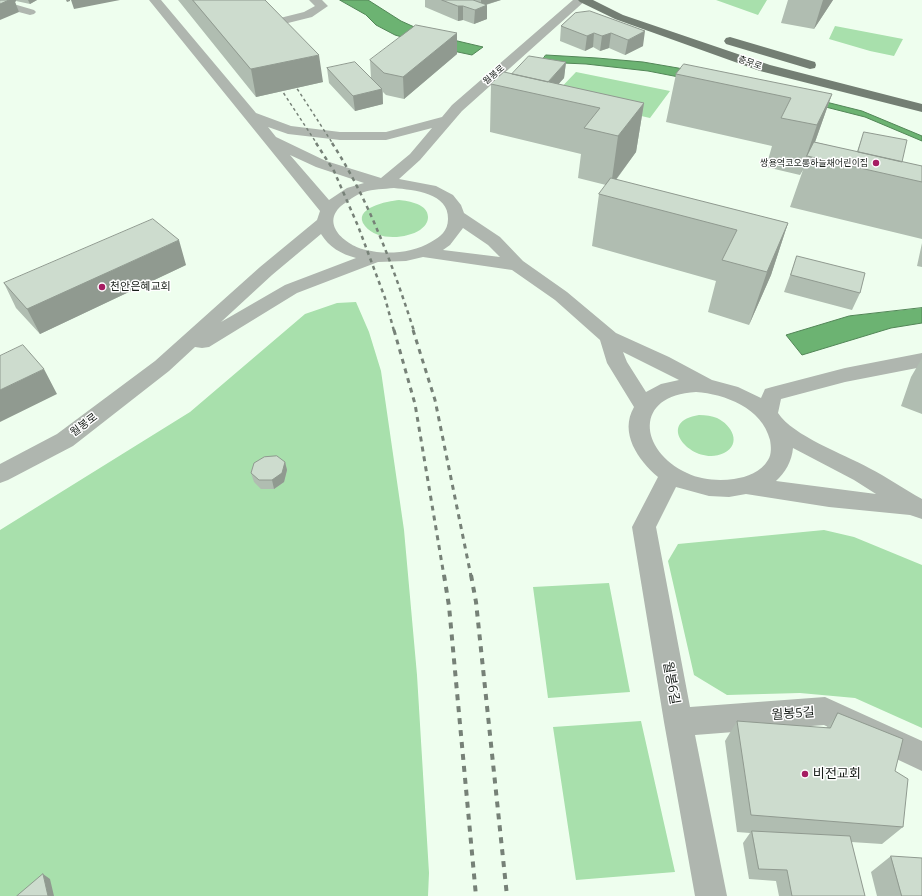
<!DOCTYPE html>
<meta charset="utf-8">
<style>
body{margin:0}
canvas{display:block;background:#eefeee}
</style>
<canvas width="922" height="896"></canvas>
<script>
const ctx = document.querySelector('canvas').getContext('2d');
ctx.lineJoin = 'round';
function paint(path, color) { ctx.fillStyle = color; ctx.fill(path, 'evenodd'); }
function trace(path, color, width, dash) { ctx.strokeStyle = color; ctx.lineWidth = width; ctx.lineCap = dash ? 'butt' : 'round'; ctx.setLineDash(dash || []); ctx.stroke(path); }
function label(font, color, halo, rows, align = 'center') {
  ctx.font = font + ' "Open Sans","Noto Sans KR",sans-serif'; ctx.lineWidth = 3; ctx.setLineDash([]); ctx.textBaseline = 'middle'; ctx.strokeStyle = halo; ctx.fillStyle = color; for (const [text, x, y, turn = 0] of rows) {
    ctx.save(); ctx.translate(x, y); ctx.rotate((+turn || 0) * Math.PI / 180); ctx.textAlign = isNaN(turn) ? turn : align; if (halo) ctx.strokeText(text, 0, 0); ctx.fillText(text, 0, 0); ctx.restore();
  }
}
paint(new Path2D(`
 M716,0H767L758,15Z
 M835,26L903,39L894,56L870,51L829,39Z
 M576,72L670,91L650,118L553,96Z
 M399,200C409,201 428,204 428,217C428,223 424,227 420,230C406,239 377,241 365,226C351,208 388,201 399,200Z
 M356,302L369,332L381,371L404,530L417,675L429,873L428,896H0V530L190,412L305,314L337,303Z
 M699,415C706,415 712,416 717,418C732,425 742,444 724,453C694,468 652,422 699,415Z
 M824,530L854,537L922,565V728L855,698L800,693L727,695L694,675L668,561L678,544Z
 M609,583L630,692L548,698L533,587Z
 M641,721L675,872L576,880L553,727Z`), '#a8e0ac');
const water = new Path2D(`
 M340,0H368L401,21L432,35L483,47L472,55L439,48L395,35L376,25L366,15Z
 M546,55L597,58L643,62L678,68L798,95L862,111L922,136V141L865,117L802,101L648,71L586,64L541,62Z
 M922,308V323L891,328L802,355L786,335L849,316Z`);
paint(water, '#6cb372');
trace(water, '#528657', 1);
paint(new Path2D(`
 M0,0L34,10L36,12L34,14L30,15L0,7Z
 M149,0H161L256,113L291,126L340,132H386L442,117L452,105L573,0H586L462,111L420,160L399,179L436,186L453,195L461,205L464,213L500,237L523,261L567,292L616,333L669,357L712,380L738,387L761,398L765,389L772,387L845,368L922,353V367L845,382L781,399L778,413C793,436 844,454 869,468C887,477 904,489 922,499V519L910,515L829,507L746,494L729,497L709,496L676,487L656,527L690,707L825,697L922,741V771L824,725L695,735L727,896H695L664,722L632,527L658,477C638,460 619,433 634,407L607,363L600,340L555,300L512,270L423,257L406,261L378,262L297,293L209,347L202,348L195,347L169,371L73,446L8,480L0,483V464L57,434L155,361L260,267L317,220L320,211ZM268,127L288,134L340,140H386L432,128L410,154L381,178L326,161L276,137ZM290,155L316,167L364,183L347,188L329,200ZM394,188C414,190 449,193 448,219C448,231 440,237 431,242C413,253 386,255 366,250C347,246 320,225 341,206C348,201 355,195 364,192C373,189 384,189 394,188ZM463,228L488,245L500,257L443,250L450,245ZM321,234C329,247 341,254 356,258L285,285L221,322L272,275ZM623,352L679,380L661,384L646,392L627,362ZM696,392C725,394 762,408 770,440C771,446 772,454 768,460C761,472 747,477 734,479C719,481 701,480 687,473C639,451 633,395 696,392ZM793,448L854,480L876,494L776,481C785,473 792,461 793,448Z
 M309,0H322L328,6L312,17L268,28L264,26L262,24L264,22L304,12L315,6Z`), '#afb6af');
paint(new Path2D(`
 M578,0H593L623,15L770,65L922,104V112L760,71L615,19L580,2Z
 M730,37L815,62L816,65L815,68L810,69L726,44L724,41L726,38Z`), '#737e73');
trace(new Path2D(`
 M289,80L298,90L333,144
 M277,83L317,144`), '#768177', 1.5, [3, 3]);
trace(new Path2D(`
 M316,143L334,171L358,226L385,298L394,331
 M332,143C369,200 393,266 414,331`), '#768177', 2.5, [4, 4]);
trace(new Path2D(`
 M394,330L415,404L444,576
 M413,330L435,400L471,576`), '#768177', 3, [5, 5]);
trace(new Path2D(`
 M444,575L449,606L476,896
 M471,575L476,602L507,896`), '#768177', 4, [6, 6]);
paint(new Path2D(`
 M0,0H37L30,4L16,1L15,2L19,12Z
 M178,0H265L323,82L256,97Z
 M425,0H501L486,5L487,19L474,24L463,20L458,21L425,7Z
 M788,0H833L814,29L781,23Z
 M575,13L643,46L625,55L609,48L600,51L593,47L585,51L560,41L561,26Z
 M457,33V54L404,99L386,95L383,92V104L355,111L329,83L327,68L371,78L370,60Z
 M566,62L564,78L558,84L644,103L636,152L616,180L788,223L771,275L749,325L708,312L716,281L592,246L599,194L606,185L578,178L581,154L490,132L491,84L512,74Z
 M676,74L832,94L815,142L857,152L864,132L902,162L922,166V239L790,207L803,170L800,175L766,167L772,146L666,122Z
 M922,243V267L917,266Z
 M797,256L860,293L852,310L784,292Z
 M186,265L40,334L16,308L4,283Z
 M922,358V414L901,406L911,377Z
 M285,462L287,470L284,482L274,489H261L254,482L251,473Z
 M838,713L895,771L903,827L882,844L851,842L865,896H779L776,881L749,879L743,843L750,833L737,832L725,741L737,721L826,728Z
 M891,856L922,896H877L871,872Z`), '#b0bdb1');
paint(new Path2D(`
 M9,0H16V1L15,2L19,12L0,20V4Z
 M28,0H37L30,4Z
 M66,0H70V1L67,2Z
 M71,0H120L74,9Z
 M481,0H501L481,6Z
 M823,0H833L814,29Z
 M487,5V19L474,24L475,10Z
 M458,6H463V20L458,21Z
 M645,31L643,46L625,55L628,40Z
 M457,33V54L404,99L403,77Z
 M594,33L593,47L585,51L587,36Z
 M611,33L609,48L600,51L602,36Z
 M319,55L323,82L256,97L251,69Z
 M566,62L564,78L548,96L545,86Z
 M382,89L383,104L355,111L353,96Z
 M832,94L815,142L809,157L807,156L800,175L817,125Z
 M644,103L636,152L611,186L618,136Z
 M788,223L771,275L749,325L767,272Z
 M179,240L186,265L40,334L27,309Z
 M44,369L57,394L0,422V390Z
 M285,462L287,470L284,482L274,489L272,480Z
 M43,874L50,879L54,896H48Z`), '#909a90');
const building = new Path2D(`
 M0,0H9L0,4Z
 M193,0H265L319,55L251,69Z
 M442,0H473L487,5L475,10L463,6H458Z
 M590,11L645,31L628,40L611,33L602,36L594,33L587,36L561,26L575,13Z
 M416,25L457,33L403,77L384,73L370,60Z
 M529,56L566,62L548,82L512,74Z
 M355,62L382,89L353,96L327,68Z
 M684,64L832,94L817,125L781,118L791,98L676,74Z
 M504,72L644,103L618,136L584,128L600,108L491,84Z
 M864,132L907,140L902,162L858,152Z
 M814,142L922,166V182L807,156Z
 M611,178L788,223L767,272L722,260L737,230L599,194Z
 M153,219L179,240L27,309L4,283Z
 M797,256L865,273L860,293L791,275Z
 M23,345L44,369L0,390V356Z
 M277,456L285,462L282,473L272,480H259L251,473L254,463L264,457Z
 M838,713L903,739L895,771L908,779L903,827L751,815L737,721L830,728Z
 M752,831L850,836L865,896H792L787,870L759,869Z
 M891,856L922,858V896H902Z
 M43,874L48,896H17Z`);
paint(building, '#cddcce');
trace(building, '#909a90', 1);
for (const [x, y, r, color] of [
 [876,163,4,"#a61c62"],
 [102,287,4,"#a61c62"],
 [805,774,4,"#a61c62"]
]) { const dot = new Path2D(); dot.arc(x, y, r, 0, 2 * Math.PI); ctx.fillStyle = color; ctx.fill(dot); trace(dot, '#fff', 1.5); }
label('9px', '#171d18', '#fff', [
 ["충무로",750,63,19],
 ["월봉로",494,75,-41]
]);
label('9px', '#171d18', '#fff', [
 ["쌍용역코오롱하늘채어린이집",868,163]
], 'right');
label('11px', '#171d18', '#fff', [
 ["천안은혜교회",110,287]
], 'left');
label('11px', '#171d18', '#fff', [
 ["월봉로",84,425,-37]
]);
label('13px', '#171d18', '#fff', [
 ["월봉6길",671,683,80],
 ["월봉5길",793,714,-4]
]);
label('13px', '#171d18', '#fff', [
 ["비전교회",813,774]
], 'left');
</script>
